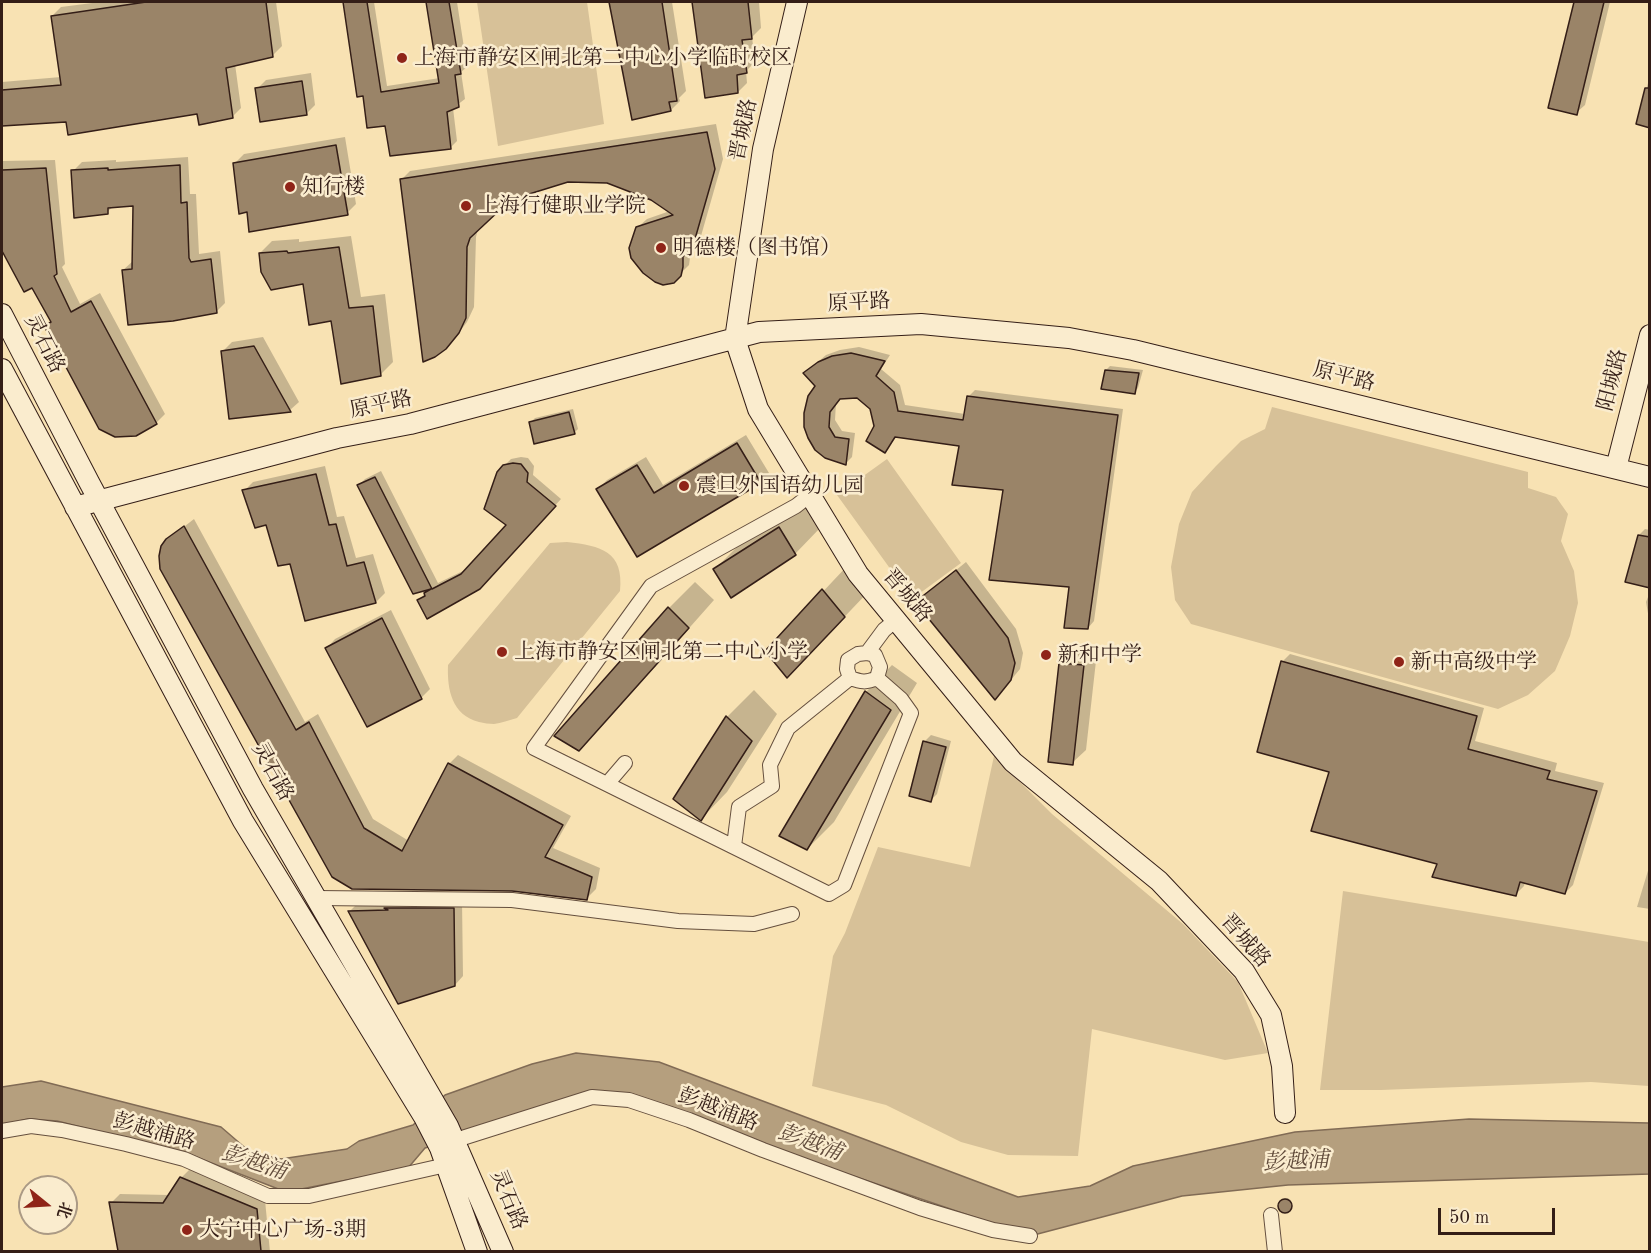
<!DOCTYPE html>
<meta charset="utf-8">
<style>
body{margin:0}
#map{position:relative;width:1651px;height:1253px;overflow:hidden;background:#f8e2b3;font-family:"Old Standard TT","Noto Serif SC",serif}
canvas{display:block}
.frame{position:absolute;inset:0;border:3px solid #341e17;pointer-events:none}
.north{position:absolute;left:18px;top:1175px;width:60px;height:60px;box-sizing:border-box;background:#faecce;border:2px solid #ab9a85;border-radius:50%;rotate:108deg;font-size:16px;font-weight:700;line-height:24px;text-align:center;color:#341e17}
.north::after{content:'';display:block;margin:auto;width:21px;height:27px;background:#8f2418;clip-path:polygon(50% 0,100% 100%,50% 72%,0 100%)}
.scale{position:absolute;left:1438px;top:1208px;width:117px;height:27px;box-sizing:border-box;border:3px solid #341e17;border-top:0;padding-left:8px;font-size:18px;line-height:21px;white-space:nowrap;color:#341e17;-webkit-text-stroke:4px #faecce;paint-order:stroke}
</style>
<div id="map">
<canvas width="1651" height="1253"></canvas>
<div class="frame"></div>
<div class="north">北</div>
<div class="scale">50 m</div>
</div>
<script>
const ctx = document.querySelector('canvas').getContext('2d');
ctx.lineJoin = 'round';
function paint(path, color) { ctx.fillStyle = color; ctx.fill(path, 'evenodd'); }
function trace(path, color, width, dash) { ctx.strokeStyle = color; ctx.lineWidth = width; ctx.lineCap = dash ? 'butt' : 'round'; ctx.setLineDash(dash || []); ctx.stroke(path); }
function label(font, color, halo, rows, align = 'center') {
  ctx.font = font + ' "Old Standard TT","Noto Serif SC",serif'; ctx.lineWidth = 5; ctx.setLineDash([]); ctx.textBaseline = 'middle'; ctx.strokeStyle = halo; ctx.fillStyle = color; for (const [text, x, y, turn = 0] of rows) {
    ctx.save(); ctx.translate(x, y); ctx.rotate((+turn || 0) * Math.PI / 180); ctx.textAlign = isNaN(turn) ? turn : align; if (halo) ctx.strokeText(text, 0, 0); ctx.fillText(text, 0, 0); ctx.restore();
  }
}
paint(new Path2D(`
 M477,2H587L604,124L498,146Z
 M1272,407L1528,472V488L1556,497L1568,514L1561,541L1574,571L1578,603L1570,636L1555,671L1528,695L1498,709L1191,624L1175,600L1171,567L1179,524L1192,492L1216,466L1241,441L1265,429Z
 M887,459L961,563L912,599L837,495Z
 M567,542C601,546 624,551 620,591L517,718C509,720 501,723 494,724C489,724 484,723 479,722C452,715 447,690 448,665L550,543Z
 M994,756L1052,814L1183,924L1238,982L1268,1053L1225,1060L1092,1029L1078,1156L1008,1155L961,1142L886,1105L812,1086L833,956L845,933L878,847L970,867Z
 M1343,891L1649,942V1086L1591,1082L1381,1090H1320Z`), '#d7c198');
const water = new Path2D(`
 M576,1053L659,1062L1018,1197L1090,1186L1133,1166L1295,1132L1469,1119L1649,1123L1650,1174L1288,1185L1182,1196L1030,1236L629,1100L591,1097L425,1148L408,1168L286,1192L191,1155L57,1121L28,1119L2,1125V1087L41,1081L221,1127L250,1152L281,1159L347,1149L359,1141L413,1125L445,1095L532,1064Z`);
paint(water, '#b59f7e');
trace(water, '#816b55', 1.5);
paint(new Path2D(`
 M100,2H276L282,46L273,55L235,64L241,108L232,117L199,112L2,125V82L61,77L52,16L61,7Z
 M344,2H374L387,86L440,78L428,2H457L467,67L461,72L465,99L453,108L457,141L451,147L387,124L364,94L358,96Z
 M609,2H672L686,91L679,98L680,101L671,110L633,118Z
 M693,2H759L761,28L752,37L755,62L746,71L747,83L738,92L707,96Z
 M1576,2H1610L1585,105L1576,113L1550,107Z
 M311,73L315,105L306,114L257,89L266,80Z
 M1650,75V126L1638,123Z
 M716,124L723,159L699,243L691,250L689,265L673,281L637,228L647,219L670,211L652,199L608,182L568,181L525,193L500,208L478,229L476,237L474,307L467,322L455,338L401,180L410,171Z
 M345,137L356,204L347,213L248,210L235,163L244,154Z
 M188,157L190,194H196L199,254L220,251L225,303L216,312L123,270L133,261L134,204L114,206L107,212L73,171L82,162L116,160V162Z
 M55,160L65,264L62,267L80,304L100,293L165,414L156,423L45,327L52,320L33,286L25,290L2,248V161Z
 M351,236L361,297L385,294L393,362L381,374L332,320L304,282L260,253L272,241L299,239V242Z
 M263,337L299,402L290,410L223,351L232,342Z
 M859,347L890,355L881,369L900,385L905,405L965,414L968,397L975,390L1123,409L1094,621L1088,628L1070,585L1005,488L961,445L897,436L885,451L871,408L858,397H841L836,403L835,420L842,431L855,433L852,457L846,463L826,457L817,386L805,373L826,355L840,350Z
 M1110,366L1143,370L1138,388L1134,392L1106,370Z
 M573,409L578,429L574,433L531,422L535,418Z
 M746,435L769,473L760,482L637,555L598,489L607,480L646,457L663,485Z
 M521,457L528,458L534,466L533,475L561,499L486,581L419,600L431,587L414,592L359,485L365,479L381,471L438,583L469,568L508,525L504,466L511,459Z
 M325,466L337,517L344,516L356,558L373,554L385,593L376,602L292,562L244,491L253,482Z
 M806,502L821,527L795,554L715,569L741,543Z
 M194,519L305,722L318,714L373,819L409,841L449,764L458,755L571,816L553,848L600,868L596,889L587,898L512,890L353,888L167,540Z
 M1645,529L1650,530V586L1639,535Z
 M966,562L1016,629L1023,653L1020,669L996,698L917,602Z
 M849,564L870,590L813,650L767,651Z
 M695,582L714,600L606,722L579,749L669,608Z
 M1650,592V625L1646,602Z
 M391,610L430,689L421,698L327,648L335,639Z
 M1074,650L1097,652L1086,750L1072,763L1061,663Z
 M1290,654L1484,708L1475,741L1557,763L1555,771L1604,783L1573,885L1565,893L1525,882L1524,886L1515,895L1439,863L1331,771L1282,662Z
 M892,665L917,683L834,822L807,849L866,692Z
 M754,690L777,714L727,792L701,819L675,798L727,717Z
 M931,735L951,741L937,794L931,800L924,742Z
 M1650,864V909L1637,907Z
 M462,900L463,976L455,985L350,911L358,903Z
 M190,1169L265,1200L270,1252H120L111,1203L120,1194L170,1195L181,1178Z
 M1280 1204a6 6 0 1 1 12 0a6 6 0 1 1-12 0Z`), '#0003');
const building = new Path2D(`
 M146,2H266L273,57L226,68L233,118L199,125L197,114L68,135L66,122L2,126V90L61,85L51,16Z
 M343,2H367L381,92L439,83L426,2H449L461,74L455,75L459,107L447,112L451,149L390,156L385,126L367,128L363,96L357,97Z
 M609,2H662L677,101L669,102L671,111L632,120Z
 M692,2H748L752,39L742,40L747,73L737,75L738,93L705,98Z
 M1574,2H1604L1577,115L1548,108Z
 M302,81L307,115L260,122L255,88Z
 M1645,88H1650V128L1636,124Z
 M707,132L715,169L691,253L683,256V267L681,276L674,283L663,285L655,282L643,273L631,258L629,248L636,227L673,215L651,200L607,183L568,182L526,195L501,209L470,238L467,247L466,318L459,333L446,349L435,357L423,362L400,179Z
 M336,145L348,215L249,232L247,212L239,214L233,163Z
 M180,165L181,203L187,202L189,258L191,262L211,259L217,313L173,321L128,325L122,270L132,269L133,206L108,208V214L74,218L71,170L108,168V170Z
 M46,168L57,274L54,276L71,312L91,301L157,424L136,436L115,437L99,429L44,326L51,322L32,288L24,292L2,251V170Z
 M339,247L349,308L373,306L381,376L341,384L331,321L309,325L303,284L271,290L261,272L259,253L287,251L288,253Z
 M254,346L291,412L229,419L221,351Z
 M851,353L885,361L876,376L894,392L898,411L963,420L967,396L1118,415L1088,629L1064,628L1069,587L989,580L1003,490L952,485L959,446L895,437L885,453L866,441L874,426L870,409L857,398L840,399L830,412L829,427L835,437L849,439L846,465L825,458L815,450L808,438L804,427V413L808,396L815,386L803,373L818,362L832,356Z
 M1105,370L1139,373L1135,394L1101,389Z
 M569,412L575,434L534,444L529,422Z
 M737,443L761,483L637,557L596,489L637,465L654,493Z
 M513,463L521,464L528,473L527,482L556,506L480,589L427,619L417,600L425,596L424,593L431,589L413,594L357,485L375,477L432,589L461,574L506,525L484,509L497,472L503,465Z
 M316,474L329,525L336,524L347,566L364,562L376,603L305,621L290,564L278,566L266,525L255,528L242,490Z
 M184,526L296,730L309,722L364,828L402,851L448,763L563,825L545,857L592,877L587,900L512,891L352,889L332,877L160,569L159,556L161,546L166,539Z
 M779,527L796,555L731,598L713,569Z
 M1638,535L1650,537V588L1625,582Z
 M956,570L1008,638L1015,663L1011,680L995,700L915,602Z
 M822,589L845,617L787,678L765,651Z
 M668,607L689,628L579,751L554,736Z
 M382,618L422,699L367,727L325,648Z
 M1281,661L1477,716L1468,749L1550,771L1547,779L1597,791L1565,894L1520,882L1516,896L1432,877L1437,864L1311,831L1329,772L1257,752Z
 M1059,663L1084,665L1073,765L1048,762Z
 M865,691L891,710L807,850L779,836Z
 M726,716L752,741L701,821L673,799Z
 M923,741L946,747L931,802L909,796Z
 M384,908H454L455,986L398,1004L348,911L388,910Z
 M180,1177L257,1209L261,1251H118L109,1202L163,1203Z
 M1278 1206a7 7 0 1 1 14 0a7 7 0 1 1-14 0Z`);
paint(building, '#9a8468');
trace(building, '#341e17', 1.5);
const street = new Path2D(`
 M810,495L796,506L651,586L534,748L829,894L844,885L911,713L901,699L877,678
 M867,653L875,655L880,667L877,678C866,683 861,682 850,678L847,669L848,660L858,654Z
 M867,653L884,630L896,620
 M607,784L625,763
 M734,846L739,807L772,786L770,765L788,728L850,678
 M317,898L512,900L678,921L754,924L792,914
 M2,1131L31,1126L62,1130L126,1144L184,1159L268,1196H309L446,1165L451,1159
 M456,1140L592,1097L629,1100L689,1120L763,1150L920,1208L993,1230L1030,1236
 M1271,1215L1275,1252`);
const secondary = new Path2D(`
 M797,2L763,149L735,339L758,409L858,574L1013,762L1159,881L1244,971L1271,1015L1282,1066L1285,1113
 M2,314L89,482L253,789L448,1126L503,1252
 M2,369L243,821L424,1117L440,1148L477,1252
 M1616,468L1650,335
 M75,507L337,438L410,424L759,332L921,324L1069,338L1133,350L1650,477`);
trace(street, '#654f3e', 16);
trace(secondary, '#341e17', 22);
trace(street, '#faecce', 14);
trace(secondary, '#faecce', 20);
for (const [x, y, r, color] of [
 [402,58,6,"#8f2418"],
 [290,187,6,"#8f2418"],
 [466,206,6,"#8f2418"],
 [661,248,6,"#8f2418"],
 [684,486,6,"#8f2418"],
 [502,652,6,"#8f2418"],
 [1046,655,6,"#8f2418"],
 [1399,662,6,"#8f2418"],
 [187,1230,6,"#8f2418"]
]) { const dot = new Path2D(); dot.arc(x, y, r, 0, 2 * Math.PI); ctx.fillStyle = color; ctx.fill(dot); trace(dot, '#faecce', 2); }
label('21px', '#341e17', '#faecce', [
 ["上海市静安区闸北第二中心小学临时校区",414,58],
 ["知行楼",302,187],
 ["上海行健职业学院",478,206],
 ["明德楼（图书馆）",673,248],
 ["震旦外国语幼儿园",696,486],
 ["上海市静安区闸北第二中心小学",514,652],
 ["新和中学",1058,655],
 ["新中高级中学",1411,662],
 ["大宁中心广场-3期",199,1230]
], 'left');
label('21px', '#341e17', '#faecce', [
 ["晋城路",744,130,-78],
 ["原平路",859,303,-3],
 ["灵石路",44,344,63],
 ["原平路",1344,377,14],
 ["阳城路",1613,380,-76],
 ["原平路",381,405,-12],
 ["晋城路",907,596,50],
 ["灵石路",272,772,61],
 ["晋城路",1245,941,49],
 ["彭越浦路",718,1110,21],
 ["彭越浦路",154,1132,16],
 ["灵石路",508,1200,67]
]);
label('italic 22px', '#614b3b', '#faecce', [
 ["彭越浦",810,1143,20],
 ["彭越浦",1296,1162,-3],
 ["彭越浦",254,1163,18]
]);
</script>
